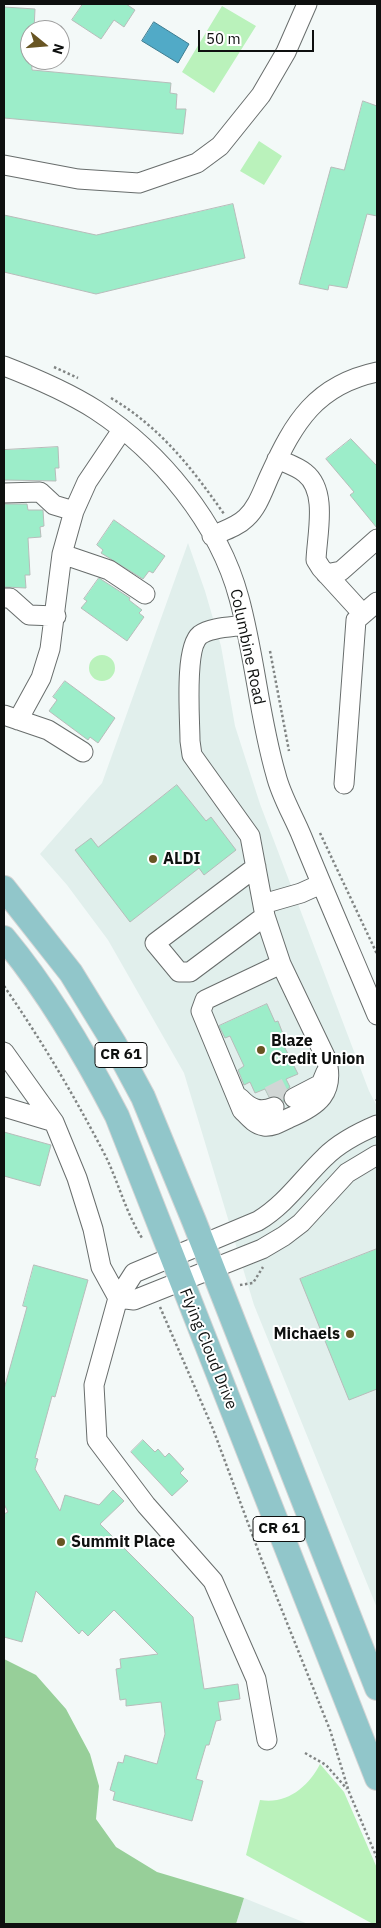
<!DOCTYPE html>
<style>
body{margin:0}
#map{position:relative;width:381px;height:1928px;overflow:hidden;background:#f3f9f8;font-family:"IBM Plex Sans",sans-serif}
canvas{display:block}
.frame{position:absolute;inset:0;border:5px solid #0e100f;pointer-events:none}
.north{position:absolute;left:20px;top:20px;width:50px;height:50px;box-sizing:border-box;background:#fff;border:1px solid #9f9f9f;border-radius:50%;rotate:107deg;font-size:14px;font-weight:700;line-height:20px;text-align:center;color:#0e100f}
.north::after{content:'';display:block;margin:auto;width:18px;height:22px;background:#685523;clip-path:polygon(50% 0,100% 100%,50% 72%,0 100%)}
.scale{position:absolute;left:198px;top:30px;width:116px;height:22px;box-sizing:border-box;border:2px solid #0e100f;border-top:0;padding-left:6px;font-size:15px;line-height:18px;white-space:nowrap;color:#0e100f;-webkit-text-stroke:4px #fff;paint-order:stroke}
</style>
<div id="map">
<canvas width="381" height="1928"></canvas>
<div class="frame"></div>
<div class="north">N</div>
<div class="scale">50 m</div>
</div>
<script>
const ctx = document.querySelector('canvas').getContext('2d');
ctx.lineJoin = 'round';
function paint(path, color) { ctx.fillStyle = color; ctx.fill(path, 'evenodd'); }
function trace(path, color, width, dash) { ctx.strokeStyle = color; ctx.lineWidth = width; ctx.lineCap = dash ? 'butt' : 'round'; ctx.setLineDash(dash || []); ctx.stroke(path); }
function label(font, color, halo, rows, align = 'center') {
  ctx.font = font + ' "IBM Plex Sans",sans-serif'; ctx.lineWidth = 4; ctx.setLineDash([]); ctx.textBaseline = 'middle'; ctx.strokeStyle = halo; ctx.fillStyle = color; for (const [text, x, y, turn = 0] of rows) {
    ctx.save(); ctx.translate(x, y); ctx.rotate((+turn || 0) * Math.PI / 180); ctx.textAlign = isNaN(turn) ? turn : align; if (halo) ctx.strokeText(text, 0, 0); ctx.fillText(text, 0, 0); ctx.restore();
  }
}
paint(new Path2D(`
 M188,543L205,591L221,646L235,726L260,804L369,1091L377,1106V1608L254,1305L184,1073L108,940L67,885L40,854L102,783Z
 M244,1898L308,1924H236Z`), '#e1efec');
paint(new Path2D(`
 M222,6L256,26L214,93L182,72Z
 M259,141L282,156L264,185L240,171Z
 M89 668a13 13 0 1 1 26 0a13 13 0 1 1-26 0Z
 M320,1764L344,1792L377,1868V1924H373L246,1855L260,1800C287,1805 309,1786 320,1764Z`), '#baf2bb');
paint(new Path2D(`
 M4,1659L36,1675L66,1709L90,1754L99,1786L96,1819L116,1847L157,1872L244,1898L236,1924H4Z`), '#97cf99');
const water = new Path2D(`
 M154,22L189,44L178,63L142,41Z`);
paint(water, '#51aac7');
trace(water, '#3d7c90', 1);
const building = new Path2D(`
 M83,4H126L135,10L124,27L114,20L101,39L72,20Z
 M4,7L35,9L34,30H30L32,70L171,83L170,93L177,94L176,109H186L183,134L4,118Z
 M363,101L377,106V216L367,214L347,288L329,285L328,290L299,284L331,167L344,170Z
 M233,204L245,258L96,294L4,272V215L96,235Z
 M351,439L377,466V528L350,495L354,492L326,459Z
 M58,447L59,468H55L56,481L4,480V450Z
 M4,504H27L28,510H43L44,526L40,527L41,537L28,538L30,575H25L26,588L4,587Z
 M114,520L165,556L153,573L149,571L143,579L101,553L103,550L97,545Z
 M99,578L130,598L129,600L142,610L139,613L144,617L127,641L81,608L87,601L84,599Z
 M65,681L115,718L98,743L90,737L88,740L49,711L57,700L53,697Z
 M177,785L206,821L211,817L236,850L204,875L199,868L130,922L75,850L91,838L98,847Z
 M267,1004L275,1022L278,1021L283,1034L279,1036L298,1074L286,1079L290,1087L284,1092V1102L277,1096L269,1097L265,1089L255,1093L250,1082L244,1085L238,1070L244,1066L230,1036L225,1038L219,1026Z
 M4,1132L51,1145L40,1186L4,1176Z
 M377,1249V1389L349,1400L300,1279Z
 M34,1265L88,1280L55,1397L52,1396L35,1458L38,1459L35,1469L60,1511L65,1495L99,1505L113,1490L124,1501L100,1524L193,1617L204,1689L238,1684L240,1699L218,1702L221,1720L216,1721L209,1745H206L196,1779L203,1781L192,1821L113,1800L115,1792L110,1790L118,1762L123,1763L125,1755L157,1764L165,1734L161,1702L126,1706V1699L120,1700L116,1669L121,1668L120,1659L158,1654L114,1610L88,1636L82,1630L79,1634L36,1591L22,1642L4,1637V1514L8,1512L4,1504V1389L27,1307L23,1306Z
 M143,1440L155,1452L158,1449L165,1457L169,1453L184,1469L180,1473L188,1481L172,1496L131,1452Z`);
paint(building, '#9cedc9');
trace(building, '#b7bcba', 1);
trace(new Path2D(`
 M269,1096L289,1086`), '#d1d6d5', 19, [19, 9]);
const minor = new Path2D(`
 M4,165L78,179L139,183L197,163L220,146L261,95L286,52L307,4
 M4,366C35,378 68,392 96,410C160,452 219,523 239,598C255,656 259,717 276,775C281,796 294,817 302,837C326,896 352,955 377,1015
 M277,459C286,463 298,467 305,473C328,491 317,534 316,560L321,568L363,614L377,602
 M4,493L40,492L54,505L74,511
 M212,536C223,531 237,527 246,518C258,507 263,490 270,475C294,422 316,385 377,372
 M62,554L109,570L145,594
 M326,574L341,571L377,539
 M4,598H10L29,615L56,616
 M245,625C232,627 211,627 200,635C184,648 190,719 190,741L192,755L250,836L265,916L281,964L326,1058C336,1093 318,1106 289,1118C281,1122 273,1127 264,1126C254,1124 249,1117 242,1110L201,1011L205,1000L281,964
 M4,715L48,730L83,752
 M18,720L41,678L50,649L62,554L74,511L87,482L122,430
 M344,784L356,620L363,614
 M256,867L155,943L179,972H190L265,916
 M263,904L301,893L321,884
 M4,1052L54,1122L77,1178L93,1229L101,1267L118,1298
 M240,1098C250,1109 260,1113 274,1107
 M294,1098L321,1084L326,1072
 M4,1107L54,1122
 M118,1298L134,1300L262,1249L284,1236L301,1223L347,1173L377,1155
 M267,1740L256,1679L213,1581L146,1505L97,1440L94,1385L118,1298L134,1273L258,1221C286,1204 302,1179 325,1157C340,1142 358,1133 377,1125`);
const major = new Path2D(`
 M4,888L71,973L114,1043L143,1097L194,1221L377,1688
 M4,938C49,992 85,1054 117,1116L377,1778`);
trace(minor, '#686d6c', 21);
trace(major, '#d4d4d4', 26);
trace(new Path2D(`
 M54,367L78,378
 M111,398C160,427 192,468 224,514
 M270,651L289,751
 M320,833L377,954
 M4,986C42,1041 75,1097 106,1157C119,1184 126,1213 142,1238
 M376,1101L377,1100
 M240,1285L253,1283L263,1267
 M160,1307L213,1429L261,1558L330,1730L349,1792L377,1858
 M305,1753L326,1765L347,1789`), '#818584', 2.5, [2.5, 2.5]);
trace(minor, '#fff', 19);
trace(major, '#91c6ca', 24);
for (const [x, y, r, color] of [
 [153,859,5,"#685523"],
 [261,1050,5,"#685523"],
 [350,1334,5,"#685523"],
 [61,1542,5,"#685523"]
]) { const dot = new Path2D(); dot.arc(x, y, r, 0, 2 * Math.PI); ctx.fillStyle = color; ctx.fill(dot); trace(dot, '#fff', 2); }
for (const [x, y, w] of [
 [121,1055,52],
 [279,1529,52]
]) { const box = new Path2D(); box.roundRect(x - w / 2, y - 12.5, w, 25, 4); ctx.fillStyle = '#fff'; ctx.fill(box); trace(box, '#0e100f', 1); }
label('bold 15px', '#0e100f', null, [
 ["CR 61",121,1055],
 ["CR 61",279,1529]
]);
label('16px', '#0e100f', '#fff', [
 ["Columbine Road",247,647,78],
 ["Flying Cloud Drive",208,1349,68]
]);
label('bold 16px', '#0e100f', '#fff', [
 ["ALDI",163,859],
 ["Blaze",271,1041],
 ["Credit Union",271,1059],
 ["Michaels",340,1334,"right"],
 ["Summit Place",71,1542]
], 'left');
</script>
